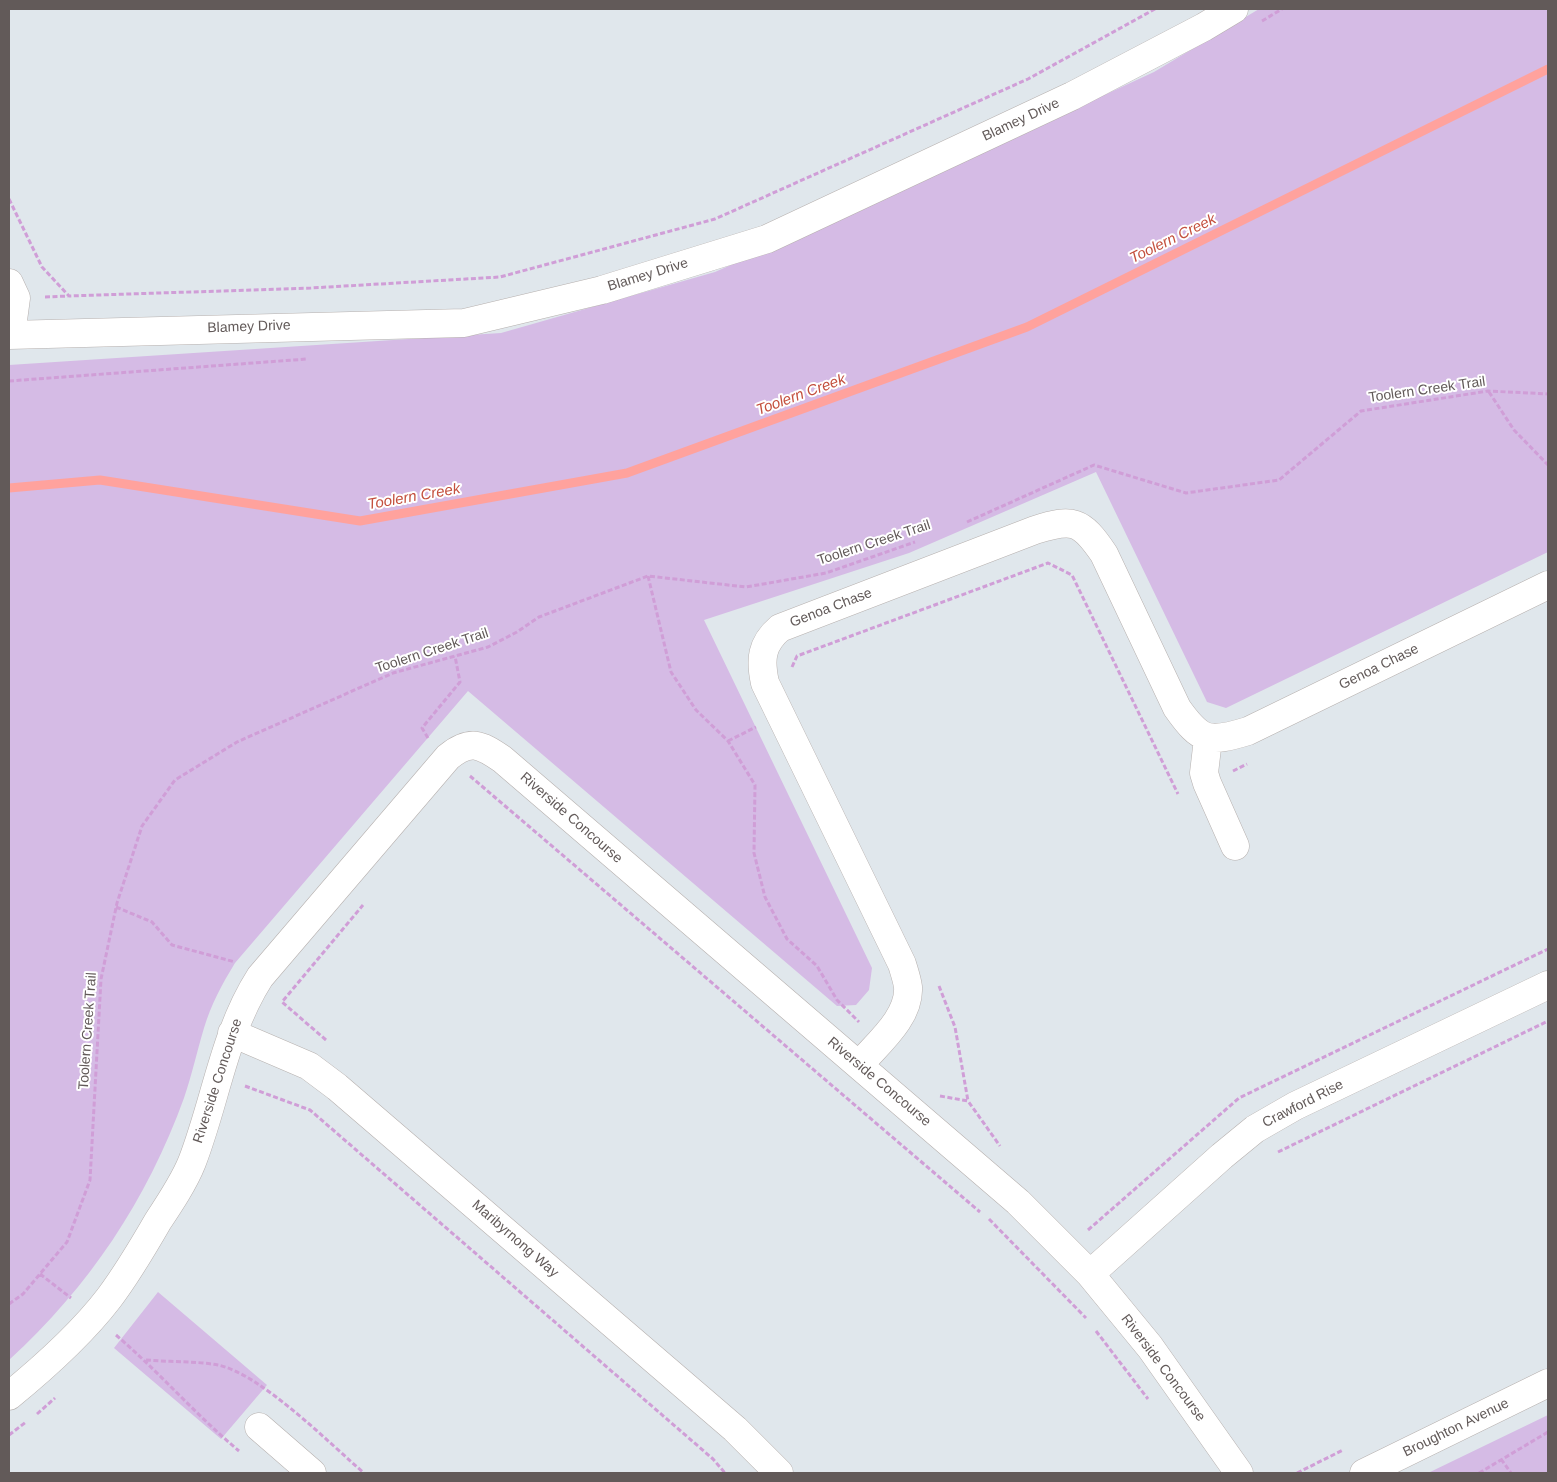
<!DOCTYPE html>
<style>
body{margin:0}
#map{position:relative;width:1557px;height:1482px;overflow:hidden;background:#e0e7ec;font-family:Arial,sans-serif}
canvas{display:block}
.frame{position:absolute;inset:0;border:10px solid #625a59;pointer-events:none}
</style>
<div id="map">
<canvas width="1557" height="1482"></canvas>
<div class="frame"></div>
</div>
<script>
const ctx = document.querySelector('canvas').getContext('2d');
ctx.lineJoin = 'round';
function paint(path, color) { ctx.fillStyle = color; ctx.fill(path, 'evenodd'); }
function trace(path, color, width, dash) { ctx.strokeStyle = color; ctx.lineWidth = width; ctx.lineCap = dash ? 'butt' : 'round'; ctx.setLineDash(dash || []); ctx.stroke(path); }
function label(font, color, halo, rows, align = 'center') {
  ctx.font = font + ' Arial,sans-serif'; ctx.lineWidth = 4; ctx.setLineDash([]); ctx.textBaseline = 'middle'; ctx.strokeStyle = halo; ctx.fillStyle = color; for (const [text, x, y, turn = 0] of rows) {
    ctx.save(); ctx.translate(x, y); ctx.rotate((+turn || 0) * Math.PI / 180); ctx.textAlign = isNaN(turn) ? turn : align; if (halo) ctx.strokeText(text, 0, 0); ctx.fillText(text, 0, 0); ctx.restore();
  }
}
paint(new Path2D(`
 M1259,9H1548V552L1226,708L1207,702L1096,472L909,553L704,620L872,968L869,990L856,1005L837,1006L468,691L235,963C222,984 211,1005 204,1028C197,1051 192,1075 184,1098C147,1200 89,1287 9,1360V365L501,333L715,272L854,211L1154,72Z
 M158,1292L267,1385L221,1439L114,1348Z
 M1548,1415V1473H1428Z`), '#d5bbe5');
trace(new Path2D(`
 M9,488L100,480L360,521L627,473L1027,327L1548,69`), '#ffa29d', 9);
const minor = new Path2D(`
 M9,283L16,298L11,335
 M9,335L464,323L602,290L767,239L1072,96L1204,27L1234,9
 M1208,739L1204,773L1207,783L1235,846
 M232,1033L309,1066L337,1087L735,1429L779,1473
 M860,1064C878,1043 910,1017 908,987C907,979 904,971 902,964L765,683C760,660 761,644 780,628L1035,530C1073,518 1081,520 1104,554L1177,708C1201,742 1209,743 1248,731L1548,585
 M1090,1274L1222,1156L1255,1129L1295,1106L1548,985
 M9,1396C42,1369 83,1332 109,1298C127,1274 143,1247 158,1221C170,1203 184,1182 192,1162C216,1100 224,1033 260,977L448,757C470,739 480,744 502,759L1018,1202L1090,1274L1150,1347L1239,1473
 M259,1427L312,1473
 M1364,1473L1548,1383`);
trace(minor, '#b6b0ae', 29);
trace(new Path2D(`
 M1262,21L1282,9
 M9,199L42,267L69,296L311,288L500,277L715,219L1028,79L1155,9
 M45,297L68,296
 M9,381L307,359
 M1489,392L1514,430L1548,465
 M967,522L1094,465L1186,493L1279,480L1361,411L1488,391L1548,394
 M648,576L671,672L696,710L728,741L755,785L754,853L765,897L787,939L817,966L837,1000L859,1022
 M792,667L797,656L1048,563L1072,575L1178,794
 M428,738L422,728L460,682L455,656
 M728,741L756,727
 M1233,771L1247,764
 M470,776L980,1212
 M116,907L152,922L172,945L235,962
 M939,986L955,1027L968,1101
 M326,1040L282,1002L363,905
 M245,1086L310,1110L713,1459L725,1473
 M940,1096L968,1101L1000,1146
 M1278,1152L1548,1021
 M989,1219L1086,1318
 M1088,1230L1239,1098L1548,949
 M40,1274L71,1298
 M9,1304L23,1294L67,1242L90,1180L101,979L117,903L142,826L175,780L237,742L393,673L488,647L517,632L539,617L648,576L746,587L826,573L915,542
 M1096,1331L1148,1399
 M116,1335C159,1372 196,1415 239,1451
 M146,1360C170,1362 196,1361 218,1365C261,1374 330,1444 364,1473
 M37,1414L55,1398
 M9,1435L26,1422
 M1501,1459L1511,1473
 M1297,1473L1343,1450
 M1479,1473L1548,1432`), '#d09ed7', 3, [5, 2.5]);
trace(minor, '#fff', 28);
label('14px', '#625a59', '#fff', [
 ["Blamey Drive",1021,120,-25],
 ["Blamey Drive",648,275,-17],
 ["Blamey Drive",249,327,-2],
 ["Toolern Creek Trail",1427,390,-8],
 ["Toolern Creek Trail",874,543,-18],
 ["Genoa Chase",831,608,-21],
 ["Toolern Creek Trail",432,651,-18],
 ["Genoa Chase",1379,667,-26],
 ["Riverside Concourse",571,818,41],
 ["Toolern Creek Trail",88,1031,-86],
 ["Riverside Concourse",218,1081,-72],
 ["Riverside Concourse",879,1082,40],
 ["Crawford Rise",1303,1104,-27],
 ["Maribyrnong Way",515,1239,41],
 ["Riverside Concourse",1163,1368,53],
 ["Broughton Avenue",1456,1428,-26]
]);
label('italic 15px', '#c4503e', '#fff', [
 ["Toolern Creek",1173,239,-26],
 ["Toolern Creek",801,395,-20],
 ["Toolern Creek",414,497,-10]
]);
</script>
